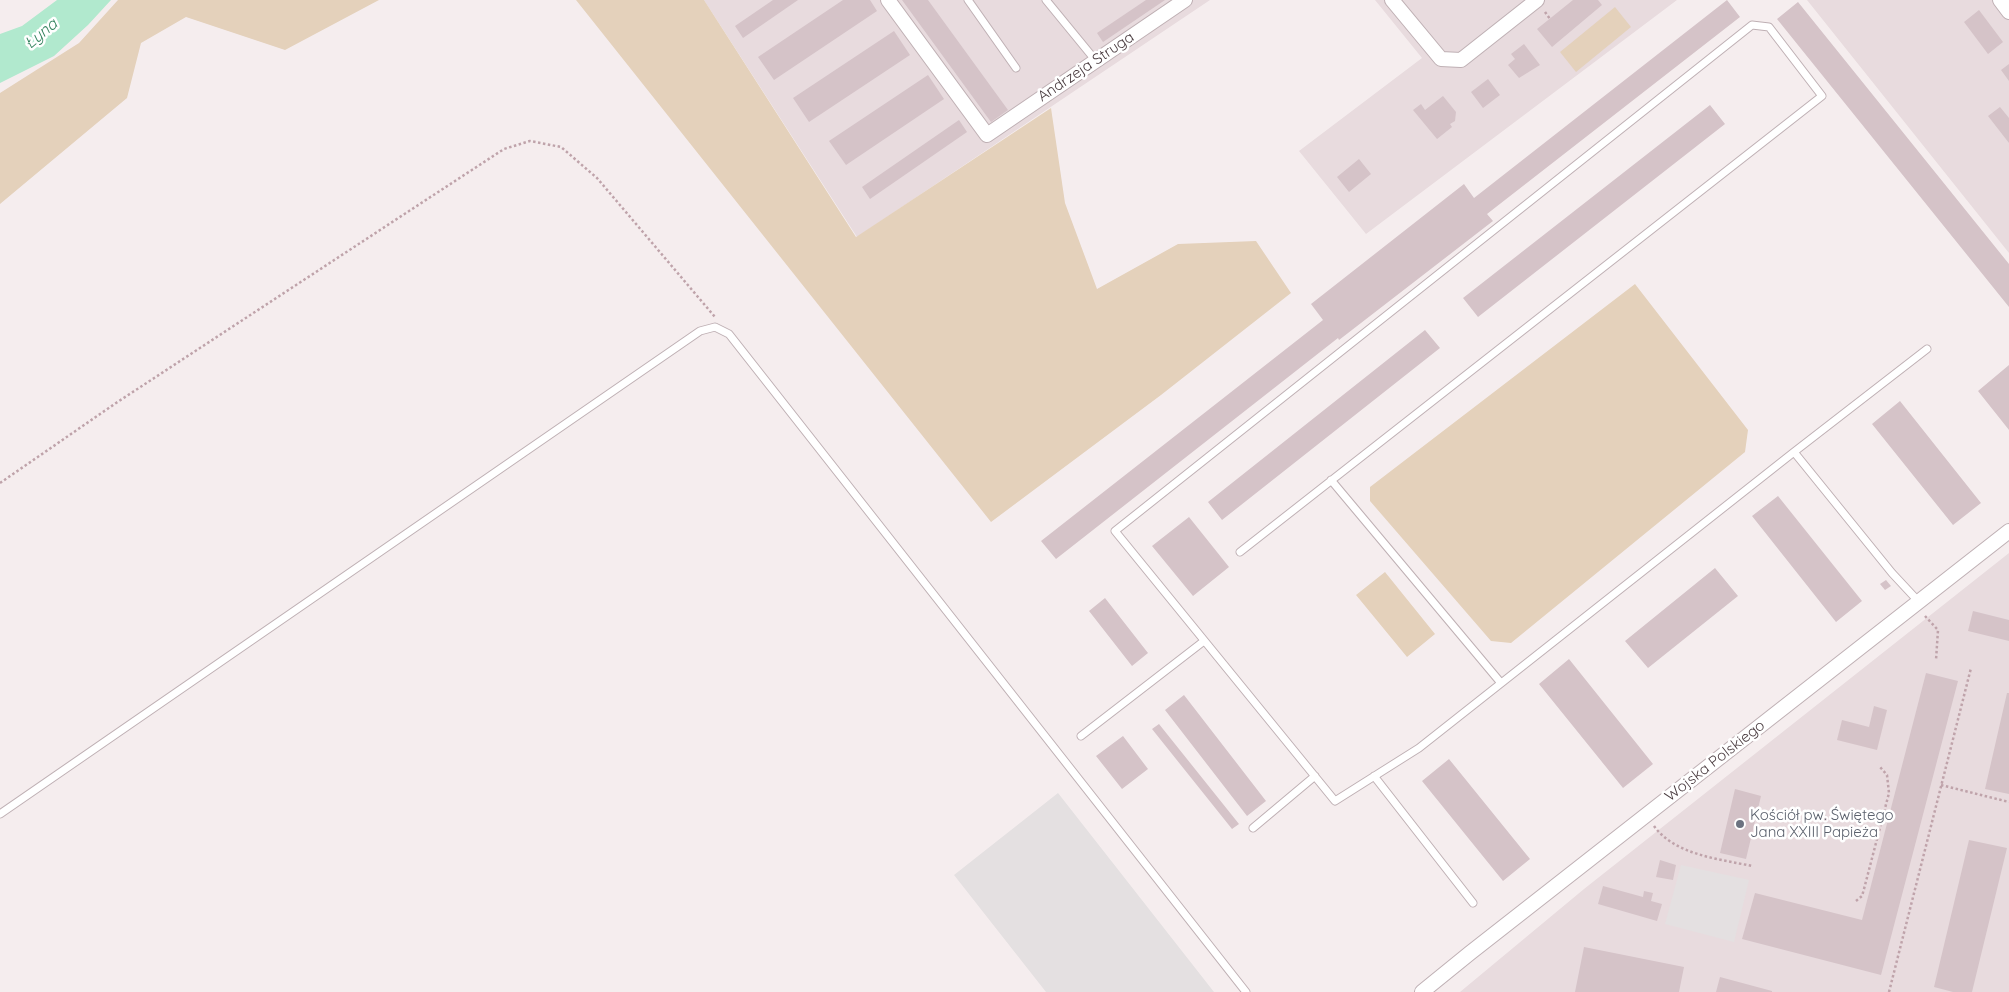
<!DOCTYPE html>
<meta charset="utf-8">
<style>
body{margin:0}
canvas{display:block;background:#f5edee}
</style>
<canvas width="2009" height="992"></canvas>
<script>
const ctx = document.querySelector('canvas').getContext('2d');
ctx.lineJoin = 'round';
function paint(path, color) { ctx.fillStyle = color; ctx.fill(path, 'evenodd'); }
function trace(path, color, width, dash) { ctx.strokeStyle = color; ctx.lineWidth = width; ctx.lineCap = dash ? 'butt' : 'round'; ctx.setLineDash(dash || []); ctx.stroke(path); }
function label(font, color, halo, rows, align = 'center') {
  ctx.font = font + ' Quicksand,sans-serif'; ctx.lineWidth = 5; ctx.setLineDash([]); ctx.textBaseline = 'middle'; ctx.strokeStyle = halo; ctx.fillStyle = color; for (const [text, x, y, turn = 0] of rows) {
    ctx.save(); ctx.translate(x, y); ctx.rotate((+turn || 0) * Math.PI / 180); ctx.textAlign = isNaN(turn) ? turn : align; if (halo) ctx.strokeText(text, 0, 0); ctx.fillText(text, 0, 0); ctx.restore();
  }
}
paint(new Path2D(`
 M704,0H1210L857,237Z
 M1375,0H1677L1366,234L1299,151L1422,58Z
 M1807,0H2009V253Z
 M2009,553V992H1460L1584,889Z`), '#e8dbde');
paint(new Path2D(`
 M118,0H379L285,50L186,17L141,43L127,98L0,204V93L79,43Z
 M576,0H704L856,237L1051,108L1065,203L1097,289L1178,244L1256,241L1291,293L1161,395L991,522Z
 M1615,7L1631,27L1576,72L1560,52Z
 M1635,284L1748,430L1745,452L1511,643L1491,641L1370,501V487Z
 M1385,572L1435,634L1407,657L1356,595Z`), '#e4d1bb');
paint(new Path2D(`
 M1058,793L1214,992H1046L954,875Z
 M1681,865L1749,880L1734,942L1665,924Z`), '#e4e0e1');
paint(new Path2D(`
 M57,0H111L88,25L54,56L0,83V34L22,26Z`), '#b1e9ce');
paint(new Path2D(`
 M773,0H798L743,38L735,26Z
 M843,0H870L877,11L774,80L758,57Z
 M902,0H928L1008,110L991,122Z
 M1146,0H1165L1103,42L1097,33Z
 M1573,0H1598L1602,5L1552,47L1537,29Z
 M1727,0L1740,17L1487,214L1493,221L1339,340L1338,338L1056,559L1041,541L1323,320L1311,304L1464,184L1474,198Z
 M1798,2L2009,264V307L1777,19Z
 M1979,10L2003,42L1988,54L1964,22Z
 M894,31L910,55L809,122L793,98Z
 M1524,44L1540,65L1519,78L1508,65L1515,59L1511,54Z
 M2009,64V81L2001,70Z
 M928,75L944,99L846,165L829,141Z
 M1488,79L1500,95L1483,108L1471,92Z
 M1443,96L1456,112L1455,121L1450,124L1452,127L1437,139L1413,110L1421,104L1425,110Z
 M1710,105L1725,124L1478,317L1463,298Z
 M2000,107L2009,118V143L1988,116Z
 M959,120L967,132L870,199L862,187Z
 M1359,159L1371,174L1349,192L1337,177Z
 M1425,330L1440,348L1222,520L1208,502Z
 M2009,365V430L1978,391Z
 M1900,401L1981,503L1953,525L1872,424Z
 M1778,496L1862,601L1836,622L1752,516Z
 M1189,517L1229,567L1193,596L1152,546Z
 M1715,568L1738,596L1648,668L1625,641Z
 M1886,580L1891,586L1885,590L1880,584Z
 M1105,598L1148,653L1132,666L1089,611Z
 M1973,611L2009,620V641L1968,631Z
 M1569,659L1653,764L1623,788L1539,684Z
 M1926,673L1958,681L1881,975L1742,939L1755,893L1862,920Z
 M2007,693H2009V794L1985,789Z
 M1184,695L1266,801L1247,816L1165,710Z
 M1874,706L1887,710L1877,750L1837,740L1842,720L1869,727Z
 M1159,724L1239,824L1232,829L1152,729Z
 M1123,736L1148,769L1122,789L1096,756Z
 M1449,759L1530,859L1503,881L1422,781Z
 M1735,789L1761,796L1746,859L1720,853Z
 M1969,840L2007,848L1972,992H1953L1934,987Z
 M1660,860L1676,865L1673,880L1656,877Z
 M1603,886L1643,897L1644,891L1653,893L1651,901L1662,904L1657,921L1598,904Z
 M1584,947L1684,967L1679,992H1575Z
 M1720,977L1772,991V992H1716Z`), '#d5c3c8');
const service = new Path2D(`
 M968,0L1016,68
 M1046,0L1096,61
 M1794,452L1927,349
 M1331,480L1501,683
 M1240,552L1822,96L1769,27L1752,25L1115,531L1335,801L1419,748L1794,452L1892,573L1919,602
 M1081,736L1204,641
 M1374,776L1473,903
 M0,814L700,331L715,327L729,334L1246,992
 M1253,828L1315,776`);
const minor = new Path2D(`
 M888,0L987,135L1185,0
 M1392,0L1441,59L1461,60L1537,0
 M2000,0L2009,12
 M1422,992L1470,953L2009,531`);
trace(service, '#bfb0b4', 9);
trace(minor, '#bfb0b4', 16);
trace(new Path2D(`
 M1545,12L1550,19
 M0,483L116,403L406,213L504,149L530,141L561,147L597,178L715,317
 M1925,616L1938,630L1936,660
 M1941,785L2009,802
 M1654,826C1675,855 1719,859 1752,866
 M1856,901L1862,896L1864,889L1889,793L1887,775L1880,767
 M1889,992L1971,668`), '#bfa3aa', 2.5, [2.5, 2.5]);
trace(service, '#fff', 7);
trace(minor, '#fff', 14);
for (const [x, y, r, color] of [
 [1740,824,5,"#6b7280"]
]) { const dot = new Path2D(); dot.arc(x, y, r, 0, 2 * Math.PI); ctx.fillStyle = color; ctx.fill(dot); trace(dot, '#fff', 2); }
label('15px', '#493b3f', '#fff', [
 ["Andrzeja Struga",1086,67,-34],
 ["Wojska Polskiego",1715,761,-38]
]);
label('15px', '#5b616d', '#fff', [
 ["Kościół pw. Świętego",1750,815],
 ["Jana XXIII Papieża",1750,832]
], 'left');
label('italic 16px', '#34835e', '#fff', [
 ["Łyna",41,34,-40]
]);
</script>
